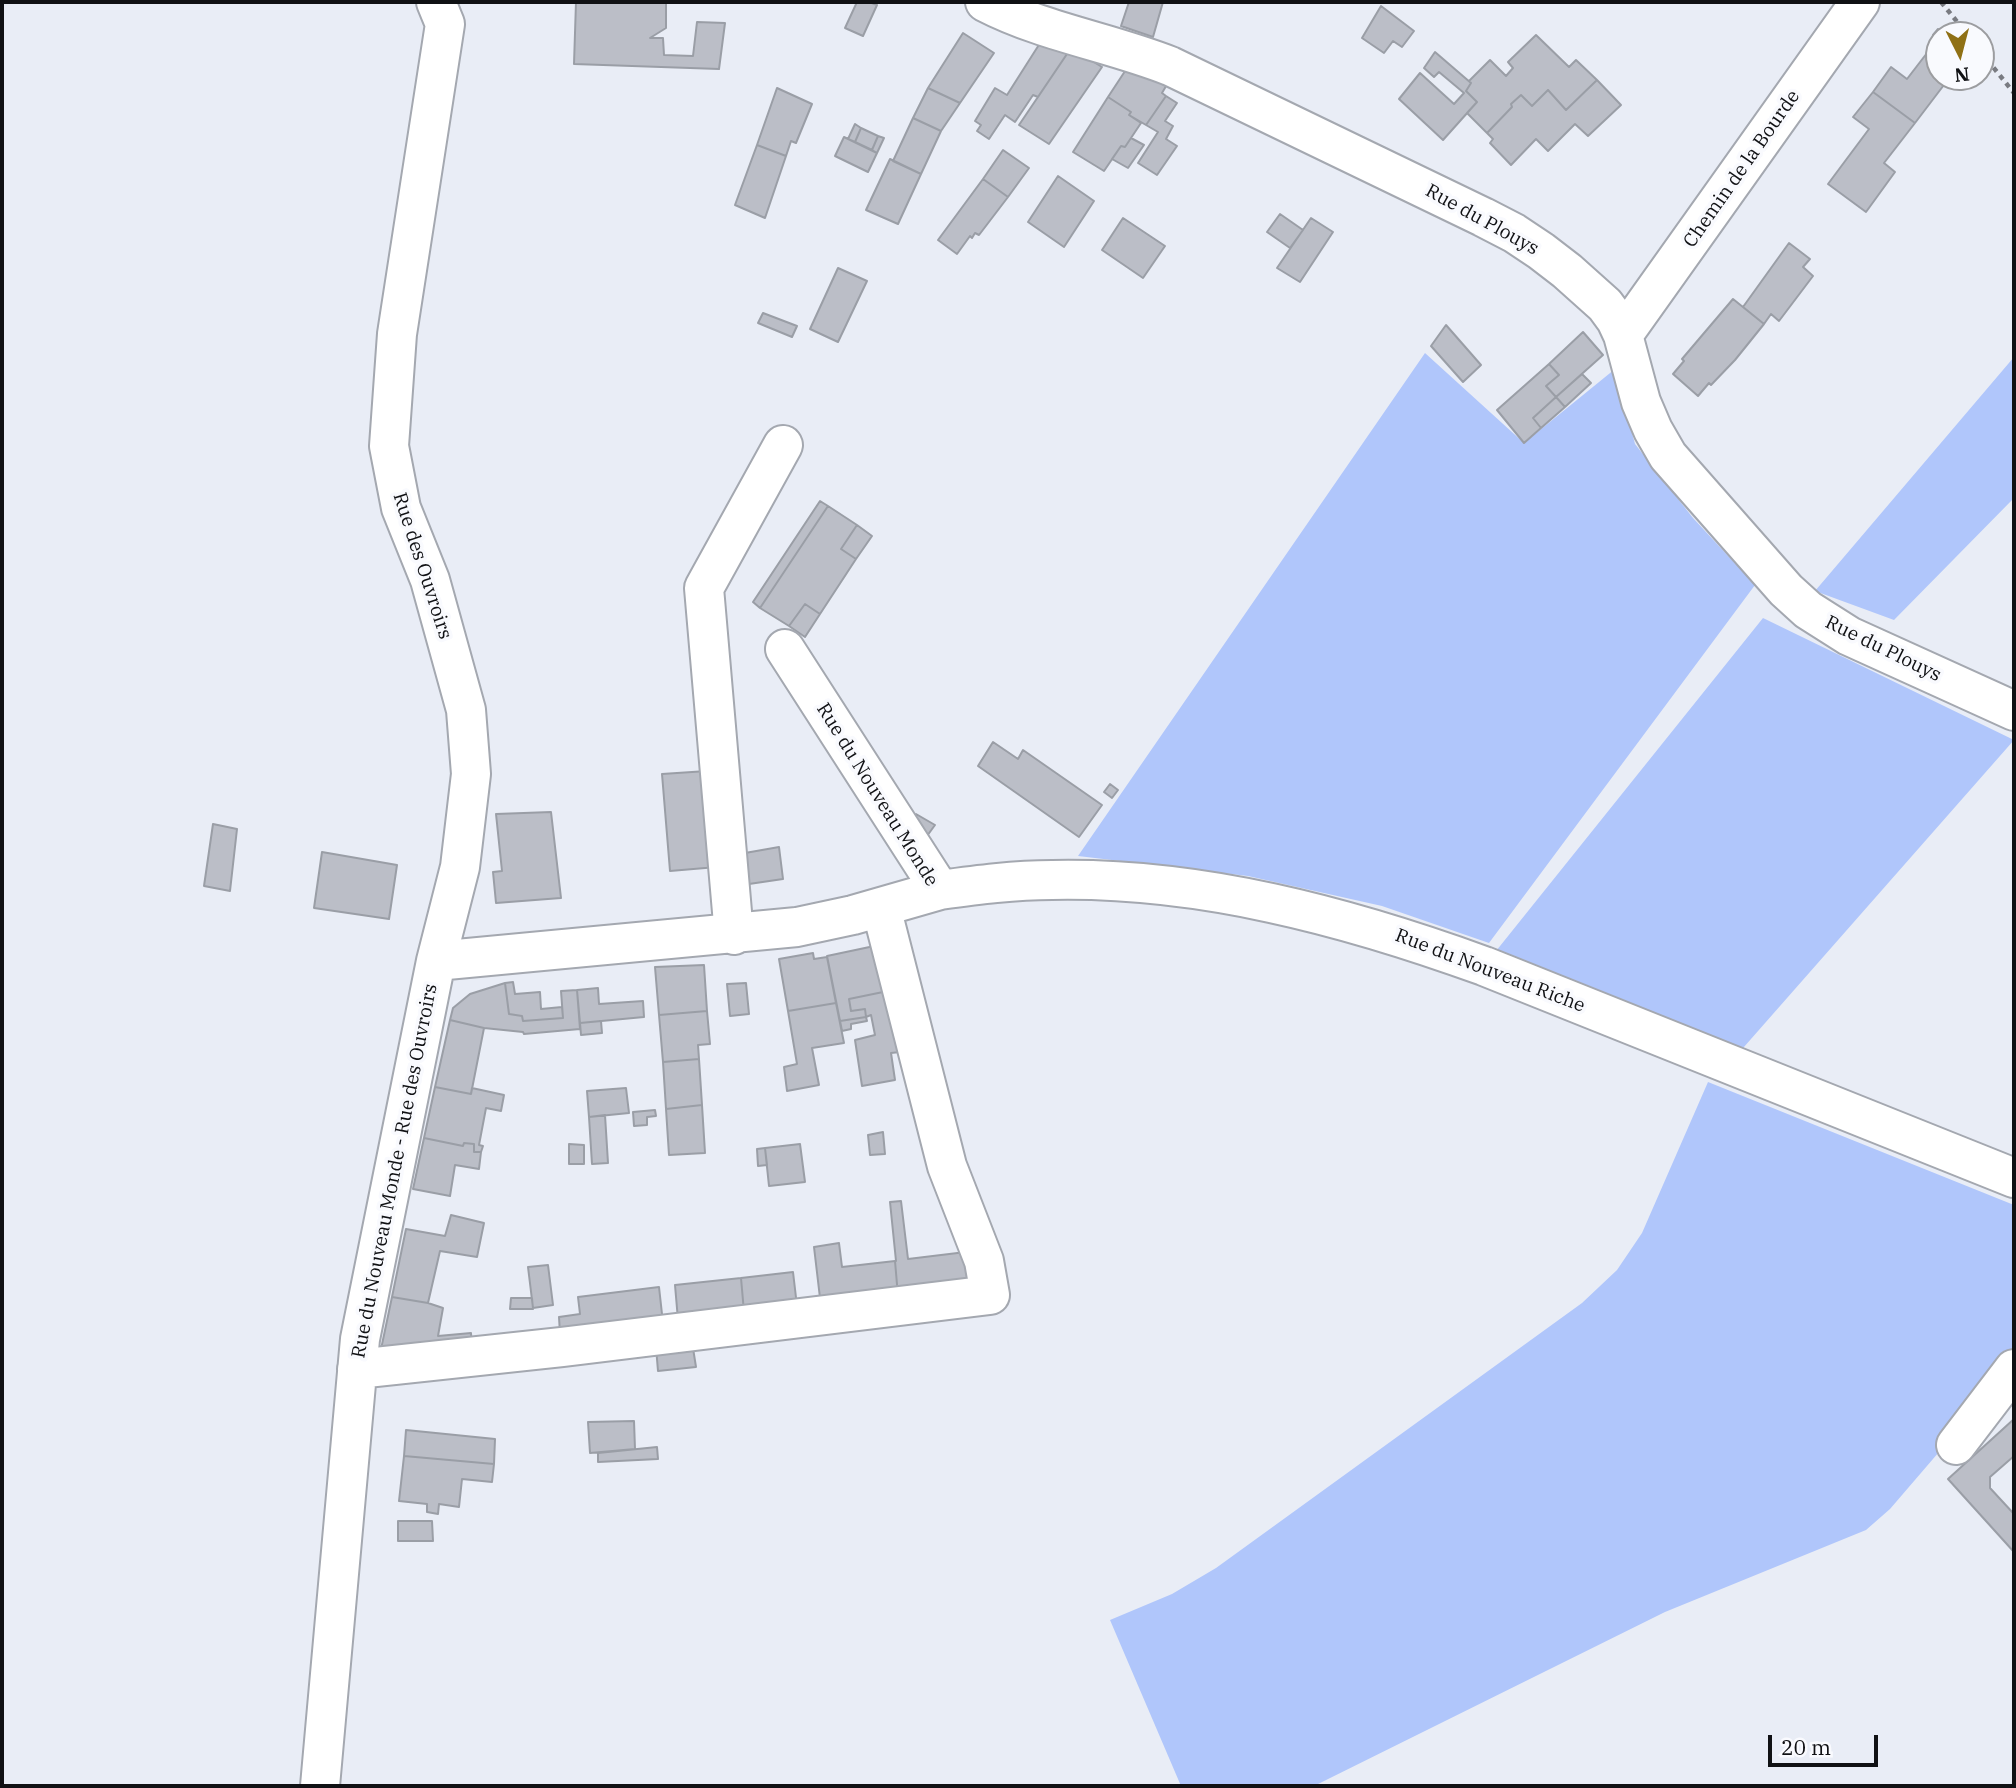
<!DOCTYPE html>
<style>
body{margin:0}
#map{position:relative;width:2016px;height:1788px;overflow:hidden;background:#e9edf6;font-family:"IBM Plex Serif",serif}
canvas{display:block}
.frame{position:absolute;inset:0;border:4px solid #101114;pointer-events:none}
.north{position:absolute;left:1925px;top:21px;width:70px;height:70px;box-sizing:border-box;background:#f9fafe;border:2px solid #9c9da0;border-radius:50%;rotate:174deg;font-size:19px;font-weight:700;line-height:28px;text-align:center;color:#101114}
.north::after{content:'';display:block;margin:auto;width:24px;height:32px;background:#8f7015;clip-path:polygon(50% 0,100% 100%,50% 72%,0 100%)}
.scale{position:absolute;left:1768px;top:1735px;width:110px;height:32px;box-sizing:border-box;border:4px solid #101114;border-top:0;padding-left:9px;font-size:21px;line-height:24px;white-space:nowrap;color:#101114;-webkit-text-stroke:5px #f9fafe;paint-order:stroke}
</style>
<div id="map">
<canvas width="2016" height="1788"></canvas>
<div class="frame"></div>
<div class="north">N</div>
<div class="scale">20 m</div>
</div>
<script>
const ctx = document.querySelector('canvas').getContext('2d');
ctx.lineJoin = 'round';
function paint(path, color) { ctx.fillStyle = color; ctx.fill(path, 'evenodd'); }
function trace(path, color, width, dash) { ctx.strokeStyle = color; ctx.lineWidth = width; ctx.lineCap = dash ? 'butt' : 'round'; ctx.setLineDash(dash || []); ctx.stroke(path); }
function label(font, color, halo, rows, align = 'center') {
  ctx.font = font + ' "IBM Plex Serif",serif'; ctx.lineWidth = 7; ctx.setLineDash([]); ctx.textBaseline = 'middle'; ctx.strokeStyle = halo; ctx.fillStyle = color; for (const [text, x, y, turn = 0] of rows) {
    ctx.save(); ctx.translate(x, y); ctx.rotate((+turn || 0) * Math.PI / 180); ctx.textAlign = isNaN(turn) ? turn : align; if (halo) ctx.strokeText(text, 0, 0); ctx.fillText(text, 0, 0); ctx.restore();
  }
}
paint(new Path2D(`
 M1425,353L1524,443L1615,369L1635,444L1693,518L1755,585L1489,943L1382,906L1248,876L1078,856Z
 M2014,357V498L1894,620L1815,591Z
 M1763,618L2014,740L1729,1064L1484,966Z
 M1708,1082L2014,1205V1348L1939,1452L1890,1509L1866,1530L1665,1612L1314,1786H1181L1110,1620L1172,1594L1216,1568L1582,1303L1617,1270L1642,1233Z`), '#b0c6fb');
const building = new Path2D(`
 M576,2H666V28L650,38H663L664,55L693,56L697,22L725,23L719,69L574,64Z
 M857,2H869L877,5L863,36L845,28Z
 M1129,2H1163L1153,37L1121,26Z
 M1381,6L1414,31L1402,47L1393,41L1384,53L1362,38Z
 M1938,29L1944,35H1939V77H1950L1915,123L1873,92L1891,67L1907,79L1937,40L1933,35Z
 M963,33L994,53L960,103L928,88Z
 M1536,35L1569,67L1576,60L1597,80L1566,110L1548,90L1532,106L1521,95L1511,104L1512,107L1487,133L1467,113L1477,102L1466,91L1471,83L1469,81L1490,60L1506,76L1513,68L1508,62Z
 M1042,40L1067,54L1038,97L1033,95L1015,122L1005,115L989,139L977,131L981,125L975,121L995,88L1007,95Z
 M1071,48L1102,67L1049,144L1019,125Z
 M1435,52L1471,83L1466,91L1477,102L1443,140L1399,99L1420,73L1454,104L1464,93L1439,72L1434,77L1424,68Z
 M1133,59L1169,81L1162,93L1166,96L1146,125L1129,115L1131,112L1108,97Z
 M1597,80L1621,105L1588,136L1575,124L1548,151L1536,139L1511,165L1490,143L1493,139L1487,133L1512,107L1511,104L1521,95L1532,106L1548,90L1566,110Z
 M777,88L812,104L796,143L791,141L786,156L757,145Z
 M928,88L960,103L941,131L913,118Z
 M1873,92L1915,123L1884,163L1895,172L1866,212L1828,184L1869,129L1853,117Z
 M1166,96L1177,103L1165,121L1173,126L1166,139L1177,146L1157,175L1138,163L1158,132L1146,125Z
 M1108,97L1131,112L1129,115L1141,123L1125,147L1121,146L1104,171L1073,152Z
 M913,118L941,131L921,174L893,161Z
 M855,124L861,128L855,142L848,139Z
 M861,128L878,136L872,150L855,142Z
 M878,136L884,138L877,153L872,150Z
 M844,137L877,153L868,172L835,156Z
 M1131,138L1144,145L1128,168L1112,159L1121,146L1125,147Z
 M757,145L786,156L765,218L735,205Z
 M1003,150L1029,168L1008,197L983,179Z
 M890,159L921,174L898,224L866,210Z
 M1058,176L1094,201L1064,247L1028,222Z
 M983,179L1008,197L979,235L975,233L972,238L970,236L957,254L938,240Z
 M1280,214L1303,230L1290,248L1267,232Z
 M1123,218L1165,246L1143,278L1102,250Z
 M1311,218L1333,232L1300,282L1277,268Z
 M1789,243L1810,259L1803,267L1813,276L1779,321L1771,314L1764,324L1743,307Z
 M838,268L867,281L838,342L810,329Z
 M1733,299L1764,324L1735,360L1711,385L1709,383L1698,396L1673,374L1684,361L1682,359Z
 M763,313L797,326L792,337L758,323Z
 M1446,325L1481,365L1463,382L1431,346Z
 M1583,332L1603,355L1556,397L1546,386L1559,375L1549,364Z
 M1549,364L1559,375L1546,386L1556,397L1533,418L1541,428L1524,443L1497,410Z
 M1582,374L1591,383L1565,407L1556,397Z
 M1556,397L1565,407L1541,428L1533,418Z
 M820,501L828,506L760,608L753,602Z
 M828,506L857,525L841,549L856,559L820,614L805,604L789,626L760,608Z
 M857,525L872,536L856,559L841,549Z
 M805,604L820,614L805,637L789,626Z
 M993,742L1018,759L1023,750L1102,805L1079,837L978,766Z
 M707,771L717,867L670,871L662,774Z
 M1110,784L1118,790L1112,798L1104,792Z
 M551,812L561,898L496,903L493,872L502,871L496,814Z
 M916,814L935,825L927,836L909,825Z
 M213,824L237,829L230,891L204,886Z
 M779,847L783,879L749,884L745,853Z
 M322,852L397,865L389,919L314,908Z
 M879,945L888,991L849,999L851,1011L865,1009L866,1017L840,1021L827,956Z
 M813,953L814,959L827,957L836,1003L788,1011L779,959Z
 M704,965L707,1011L659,1015L655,967Z
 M513,982L515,994L540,992L541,1009L562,1007L563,1018L523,1021L522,1016L509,1014L505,983Z
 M505,983L509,1014L522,1016L523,1021L563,1018L561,991L577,990L580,1029L524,1034L523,1032L484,1028L450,1020L453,1008L470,994Z
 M746,983L749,1014L730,1016L727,984Z
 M598,988L599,1004L643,1001L644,1017L580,1023L577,990Z
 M888,991L900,1052L891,1053L895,1080L862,1086L855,1040L875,1035L871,1015L866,1017L865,1009L851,1011L849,999Z
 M836,1003L844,1043L812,1048L819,1085L787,1091L784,1067L797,1064L788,1011Z
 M707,1011L710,1044L698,1045L699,1059L663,1062L659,1015Z
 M866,1017L867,1021L851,1024V1029L842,1031L840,1021Z
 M450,1020L484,1028L471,1094L435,1087Z
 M601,1021L602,1033L581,1035L580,1023Z
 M699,1059L702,1105L666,1109L663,1062Z
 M435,1087L471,1094L472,1088L504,1095L501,1111L486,1108L479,1145L483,1146L481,1152H474V1144L464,1143L463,1146L424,1138Z
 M626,1088L629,1113L589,1117L587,1091Z
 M702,1105L705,1153L669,1155L666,1109Z
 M655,1110L656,1116L647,1117V1125L634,1126L633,1112Z
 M605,1115L608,1163L592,1164L589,1117Z
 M883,1132L885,1154L870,1155L868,1135Z
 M424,1138L463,1146L464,1143L474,1144V1152H481L479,1169L455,1165L450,1196L413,1189Z
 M569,1144L584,1145V1164H569Z
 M800,1144L805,1182L769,1186L765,1148Z
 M765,1148L767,1165L758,1166L757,1149Z
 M901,1201L908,1259L974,1251L977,1287L898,1296L895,1261H896L890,1202Z
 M451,1215L484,1223L477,1257L440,1251L428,1303L392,1297L406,1229L445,1236Z
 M839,1243L842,1267L895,1261L898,1296L820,1298L814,1247Z
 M548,1265L553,1305L533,1308L528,1267Z
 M793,1272L797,1306L744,1312L741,1278Z
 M741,1278L744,1312L678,1320L675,1285Z
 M659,1287L663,1323L560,1334L559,1317L580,1314L578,1297Z
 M392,1297L428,1303L443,1308L438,1336L471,1333L472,1349L380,1354Z
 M511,1298H532L533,1309H510Z
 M692,1342L696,1367L658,1371L656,1347Z
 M2014,1419V1456L1990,1477V1488L2014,1514V1552L1948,1479Z
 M634,1421L635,1449L590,1453L588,1422Z
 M406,1430L495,1439L494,1464L404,1456Z
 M657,1447L658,1459L598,1462V1453Z
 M404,1456L494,1464L492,1482L462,1479L459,1507L439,1504L438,1514L427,1512V1504L399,1501Z
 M398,1521H432L433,1541H398Z`);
paint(building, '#bbbec7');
trace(building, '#9a9ea6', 2);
const minor = new Path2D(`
 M985,2C1043,32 1109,42 1170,66L1483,217L1514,233L1541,251L1567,271L1605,305L1616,320L1623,335L1641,402L1653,430L1668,456L1786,590L1808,610L1849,636L2014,711
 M1623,335L1860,2
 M940,890C977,885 1014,880 1052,880C1200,877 1346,916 1484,966L2014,1178
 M734,935L704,588L783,445
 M436,961L797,927L853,915L940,890L785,649
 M357,1369L562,1347L990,1295L984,1261L947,1166L881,907
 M1956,1445L2014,1369
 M320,1786L360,1339L436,961L460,867L471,774L466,710L430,580L401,508L389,446L397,334L445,24L436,2`);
trace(minor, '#a4a8b0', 42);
trace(new Path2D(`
 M1941,2L1968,35
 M1981,52L2014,93`), '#797b81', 4.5, [5, 5]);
trace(minor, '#fff', 38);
label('19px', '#101114', '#f9fafe', [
 ["Chemin de la Bourde",1742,169,-55],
 ["Rue du Plouys",1482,220,29],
 ["Rue des Ouvroirs",422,566,72],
 ["Rue du Plouys",1883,649,26],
 ["Rue du Nouveau Monde",877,795,58],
 ["Rue du Nouveau Riche",1490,971,21],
 ["Rue du Nouveau Monde - Rue des Ouvroirs",395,1171,-79]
]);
</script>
